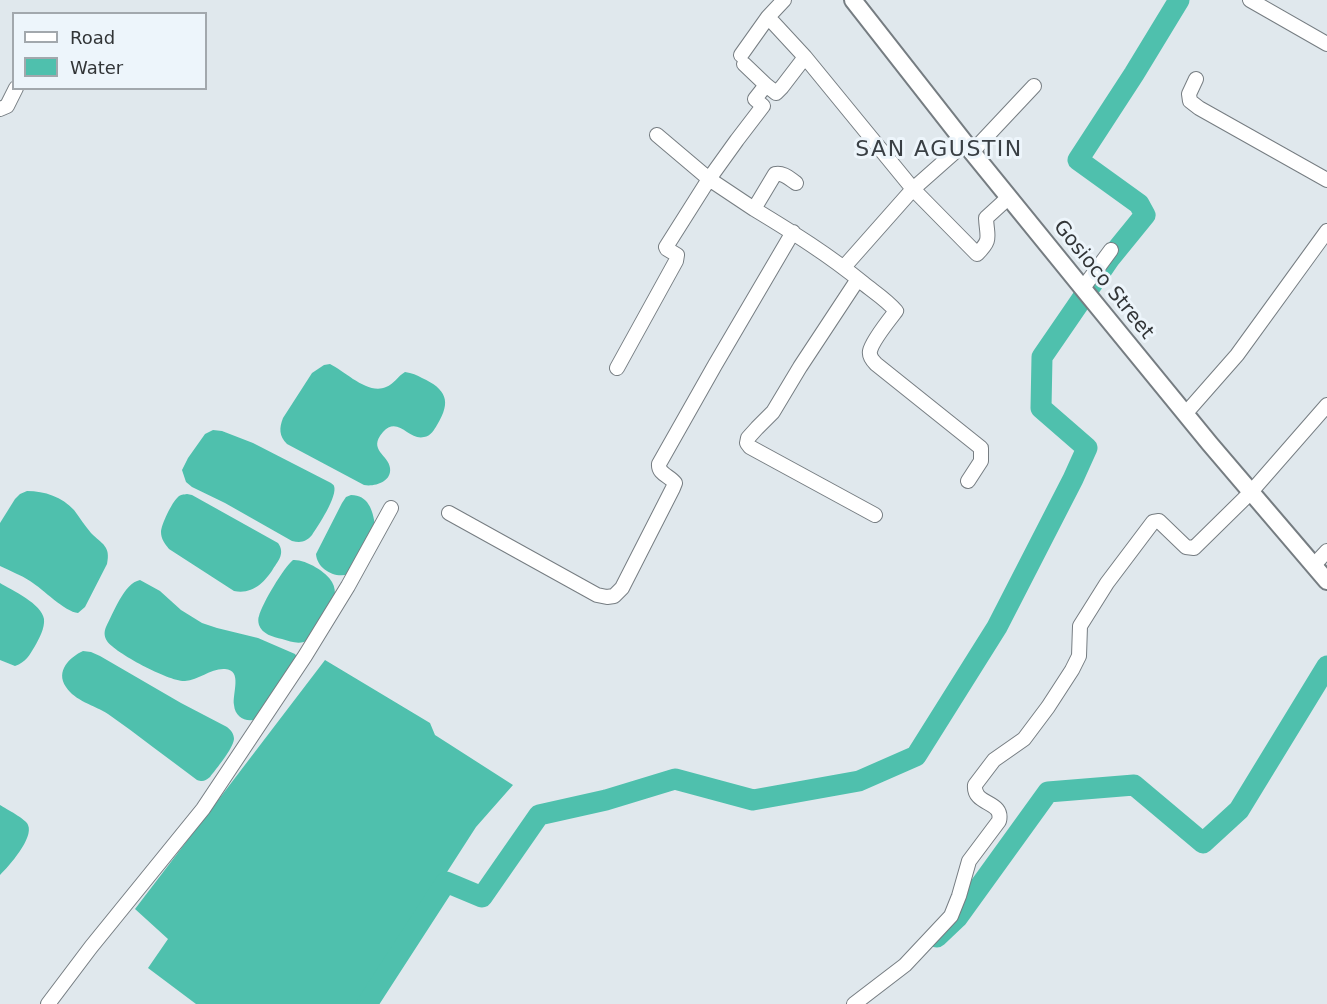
<!DOCTYPE html>
<style>
body{margin:0}
#map{position:relative;width:1327px;height:1004px;overflow:hidden;background:#e0e8ed;font-family:"DejaVu Sans",sans-serif}
canvas{display:block}
.legend{position:absolute;left:12px;top:12px;width:195px;height:78px;box-sizing:border-box;background:#edf5fb;border:2px solid #a2a8ad;margin:0;padding:8px 10px;list-style:none;font-size:18px;color:#323537}
.legend li{display:flex;align-items:center;gap:12px;height:30px}
.legend b{width:30px;border:2px solid #a2a8ad}
</style>
<div id="map">
<canvas width="1327" height="1004"></canvas>
<ul class="legend">
<li><b style="height:8px;background:#fff"></b>Road</li>
<li><b style="height:16px;background:#4fc0ad"></b>Water</li>
</ul>
</div>
<script>
const ctx = document.querySelector('canvas').getContext('2d');
ctx.lineJoin = 'round';
function paint(path, color) { ctx.fillStyle = color; ctx.fill(path, 'evenodd'); }
function trace(path, color, width, dash) { ctx.strokeStyle = color; ctx.lineWidth = width; ctx.lineCap = dash ? 'butt' : 'round'; ctx.setLineDash(dash || []); ctx.stroke(path); }
function label(font, color, halo, rows, align = 'center') {
  ctx.font = font + ' "DejaVu Sans",sans-serif'; ctx.lineWidth = 6; ctx.setLineDash([]); ctx.textBaseline = 'middle'; ctx.strokeStyle = halo; ctx.fillStyle = color; for (const [text, x, y, turn = 0] of rows) {
    ctx.save(); ctx.translate(x, y); ctx.rotate((+turn || 0) * Math.PI / 180); ctx.textAlign = isNaN(turn) ? turn : align; if (halo) ctx.strokeText(text, 0, 0); ctx.fillText(text, 0, 0); ctx.restore();
  }
}
paint(new Path2D(`
 M330,364C346,372 368,395 386,387C394,384 398,376 405,372C412,373 417,375 422,378C446,389 452,401 437,425C434,430 431,436 424,437C409,441 398,415 383,432C367,450 389,455 390,468C392,482 374,487 364,485L287,444C279,436 279,428 283,418L312,373L324,365Z
 M213,430L222,431L253,443L331,483C332,484 334,485 334,486C338,496 318,526 312,535C306,542 301,543 292,541L225,503L192,487L186,482L182,470L188,458L205,434Z
 M27,491C45,491 62,497 74,510C80,518 85,526 91,533C102,544 111,546 107,564L85,607L78,613C65,612 43,589 30,581C21,575 10,571 0,566V523L15,499L20,494Z
 M187,494L192,495L278,543C285,553 279,560 273,569C265,582 252,595 234,591L169,549C165,544 161,539 161,532C161,525 172,502 178,497C181,494 183,495 187,494Z
 M351,495C368,495 373,510 375,525L349,574C335,579 317,569 316,554L342,503L346,497Z
 M293,560C305,559 327,572 332,582C335,587 335,592 335,597L309,640C300,645 291,642 282,639C273,637 262,634 259,625C258,622 258,618 259,616C262,604 284,567 293,560Z
 M140,580L160,591L181,610L202,623L217,628L258,638L295,654L297,657L257,719C246,723 235,717 234,705C232,694 243,670 225,669C211,668 199,680 185,681C170,682 115,653 107,641C104,636 104,632 106,627C113,614 124,583 140,580Z
 M0,583C12,590 42,604 44,619C45,628 39,639 35,646C29,656 26,662 15,666L0,660Z
 M83,651L91,652L100,656L181,703L227,727C231,730 234,734 234,739C233,749 216,769 210,777C205,781 203,782 197,780C167,758 138,735 108,714C94,705 75,701 66,687C55,671 70,657 83,651Z
 M325,660L430,723L435,735L513,785L476,827L362,1004H196L148,968L168,939L135,909Z
 M0,805C6,809 26,819 28,825C34,838 9,866 0,875Z`), '#4fc0ad');
trace(new Path2D(`
 M937,937L957,918L1048,792L1134,785L1203,843L1239,810L1327,666
 M367,1004L446,882L482,897L539,815L606,800L675,779L753,800L859,781L916,756L997,627L1073,479L1087,448L1041,408L1042,357L1110,258L1145,215L1139,204L1078,160L1134,74L1179,0`), '#4fc0ad', 21);
const minor = new Path2D(`
 M784,0L768,17L805,57L913,189L977,254C992,239 987,238 986,218L1009,197
 M1250,0L1327,44
 M741,55L768,17
 M744,64L766,85L776,93L782,87L805,57
 M1196,79L1189,94L1190,101L1199,108L1327,180
 M0,109L7,106L16,88
 M657,135L709,179L737,140L763,106L755,99L766,85
 M972,152L1034,86
 M754,209C792,232 829,255 863,283C874,292 887,300 896,311C889,320 872,341 870,351C869,356 872,360 876,364L981,448V461L968,481
 M844,267L913,189L965,143
 M858,279L800,367L773,412L757,428L748,438L747,443L750,447L875,515
 M1083,288L1111,250
 M617,368L676,261L677,255L667,249L666,247L709,179L754,209L775,174C783,172 790,179 796,183
 M1186,413L1237,355L1327,231
 M449,513L597,595L607,597L614,596L622,588L673,488L675,483C670,476 658,474 659,464L715,365L793,232
 M1314,565L1327,551
 M48,1004L91,947L203,809L305,656L348,586L391,508
 M854,1004L905,965L951,916L959,896L969,861L999,821C1004,800 973,806 975,785L994,760L1024,739L1048,707L1072,670L1079,656L1080,626L1107,583L1153,522L1159,521L1186,547L1194,548L1251,492L1327,405`);
const tertiary = new Path2D(`
 M853,0L972,152L1089,296L1210,444L1327,581`);
trace(minor, '#767d82', 16);
trace(tertiary, '#767d82', 20);
trace(minor, '#fff', 14);
trace(tertiary, '#fff', 16);
label('20px', '#323537', '#edf5fb', [
 ["Gosioco Street",1103,280,51]
]);
ctx.letterSpacing = '1.5px';
label('22px', '#393f44', '#edf5fb', [
 ["SAN AGUSTIN",939,150]
]);
ctx.letterSpacing = '0px';
</script>
